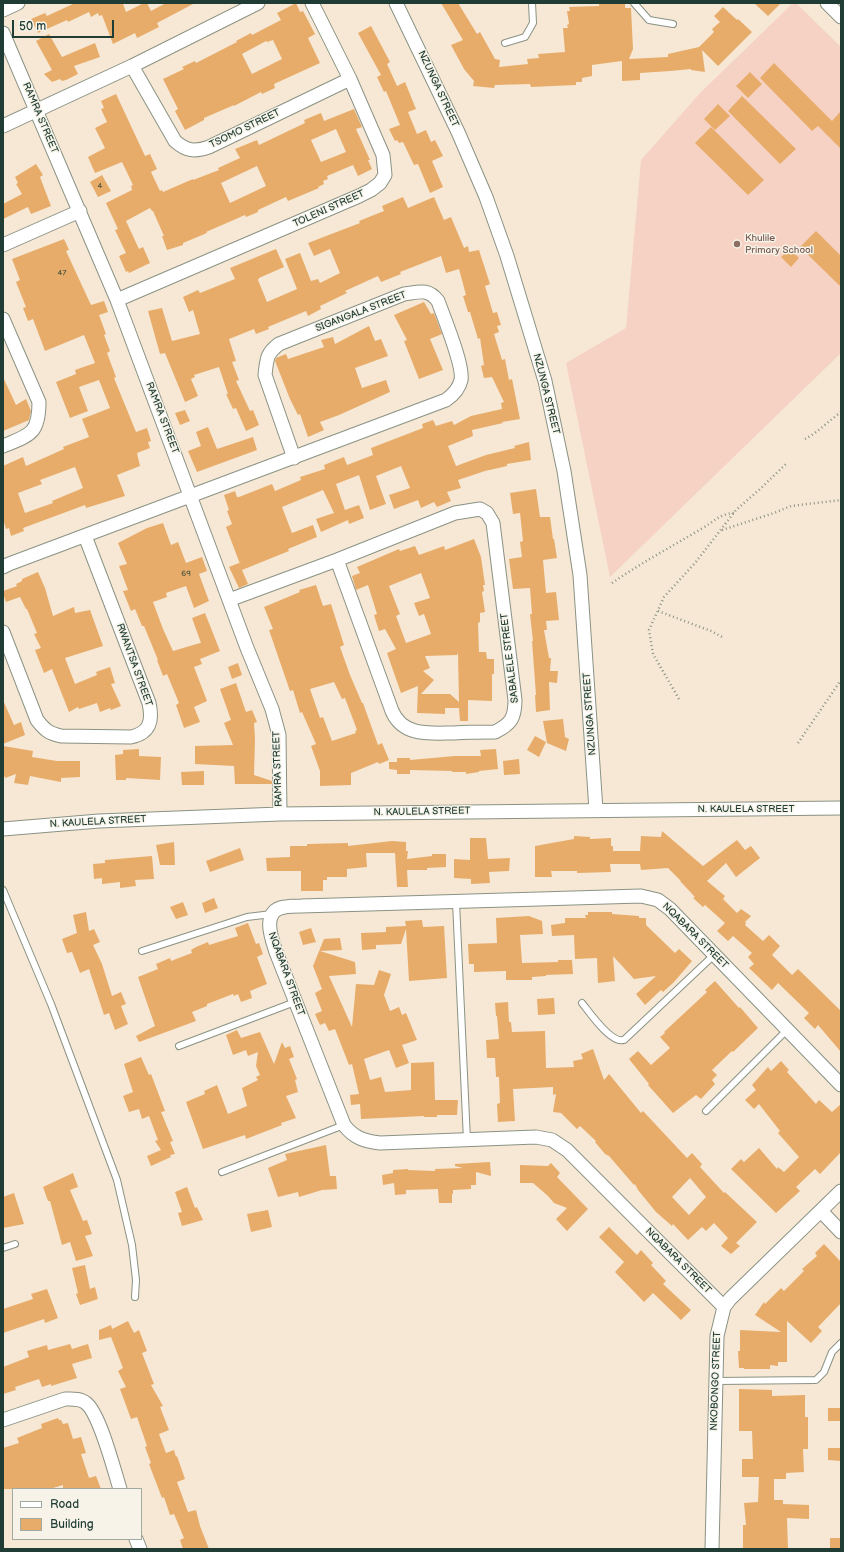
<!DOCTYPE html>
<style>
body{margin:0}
#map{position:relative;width:844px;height:1552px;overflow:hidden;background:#f6e8d4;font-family:"Balsamiq Sans",sans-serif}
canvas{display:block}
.frame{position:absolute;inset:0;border:4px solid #1f3d34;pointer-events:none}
.legend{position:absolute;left:12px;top:1488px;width:130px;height:52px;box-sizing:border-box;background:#f7f3e8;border:1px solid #a1aaa0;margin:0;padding:5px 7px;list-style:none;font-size:12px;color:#1f3d34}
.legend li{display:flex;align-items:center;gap:8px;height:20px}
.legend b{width:20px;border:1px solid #a1aaa0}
.scale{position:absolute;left:12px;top:20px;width:102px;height:18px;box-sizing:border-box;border:2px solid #1f3d34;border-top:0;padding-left:5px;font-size:12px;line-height:14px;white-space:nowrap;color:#1f3d34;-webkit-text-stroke:3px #f7f3e8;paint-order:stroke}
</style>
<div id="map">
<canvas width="844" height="1552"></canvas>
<div class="frame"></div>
<ul class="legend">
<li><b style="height:5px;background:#fff"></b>Road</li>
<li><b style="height:11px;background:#e8ac6a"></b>Building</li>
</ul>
<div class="scale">50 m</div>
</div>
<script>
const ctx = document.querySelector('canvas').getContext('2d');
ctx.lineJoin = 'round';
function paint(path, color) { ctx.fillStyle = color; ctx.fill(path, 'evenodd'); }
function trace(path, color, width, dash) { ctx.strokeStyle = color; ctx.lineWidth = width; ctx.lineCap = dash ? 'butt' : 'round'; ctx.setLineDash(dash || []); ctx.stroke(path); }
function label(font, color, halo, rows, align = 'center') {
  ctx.font = font + ' "Balsamiq Sans",sans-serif'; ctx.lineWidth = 3; ctx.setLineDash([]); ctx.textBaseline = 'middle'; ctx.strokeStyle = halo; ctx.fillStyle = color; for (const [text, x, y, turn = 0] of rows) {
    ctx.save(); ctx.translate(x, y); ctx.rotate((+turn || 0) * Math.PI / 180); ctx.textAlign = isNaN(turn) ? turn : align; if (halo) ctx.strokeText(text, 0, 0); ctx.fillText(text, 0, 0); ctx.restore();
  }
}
paint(new Path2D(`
 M793,3H796L841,47V353L610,577L566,363L626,328L641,160L700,93Z`), '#f6d2c4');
paint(new Path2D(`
 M75,3H126L123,4L126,12L144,3H147L151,11L166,3H195L157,23L159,27L137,38L135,33L113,44L102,15L99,16L98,13L91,17L89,12L68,22L67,20L38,33L31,19L45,13L47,16Z
 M296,3L300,12L303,11L315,34L308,38L320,63L274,84L275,88L262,94L261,92L234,106V105L204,118V120L185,130L175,111L178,109L163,79L184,69L182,67L195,61L196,63L237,42L236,41L251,33L252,35L281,20L277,13ZM273,40L282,59L252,74L242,54L266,41L267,42Z
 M441,3H458L477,34L480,32L495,59L500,60L499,67L528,64L527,59L539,58L538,54L565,52L563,28H568L567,25L569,24L567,11H570L569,7L599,6V3H621L625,4V8H631L633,49L629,59L668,57V54L699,47L714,32L712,29L720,22L714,16L723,7L737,20L738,19L752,32L718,66L702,50L705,72L691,70V69L670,71L640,73V80L622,81V61L592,65V76L582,78V82H576V85L531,87L530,84L495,85L494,88L473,86L474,81L464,69L451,45L463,40Z
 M754,3H781L768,16Z
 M371,26L390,62L387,64L397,86L405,82L416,109L408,112L417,134L426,130L431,142L435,140L443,156L432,161L443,187L430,193L418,164L414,165L403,142L399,143L397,140L395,141L389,129L400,125L386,91L384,92L377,77L381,75L358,33Z
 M49,34L62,57L95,43L100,57L74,66L78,74L66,80L62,81L60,79L52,82L44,74L52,70L36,41Z
 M774,63L832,121L841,111V149L818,126L812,131L760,78Z
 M750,72L762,84L748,98L736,86Z
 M116,94L145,156L150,154L157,169L151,172L160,191L162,190L163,192L193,179V180L219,170L218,168L240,158L235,149L257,140L259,145L305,123L304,120L321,113L324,121L354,109L362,127L356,129L370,160H368L372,169L358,176L353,165L327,176L328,179L323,181L324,184L318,187L319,188L288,201L286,197L258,210V212L246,217L245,215L206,232L207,233L183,243V245L167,250L162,236H164L153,211H152L150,208L126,221L139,249L143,247L150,263L129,273L128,271L126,272L119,256L126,253L115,230L118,229L106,203L132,190L131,186L133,185L122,162L95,173L88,157L105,148L95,128L107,122L101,109L104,108L101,101ZM336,129L346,152L321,162L311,140ZM257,166L266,186L230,203L221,183Z
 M742,96L796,149L780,164L728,111Z
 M718,104L730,116L715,130L704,119Z
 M711,127L764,180L748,195L695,143Z
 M36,164L43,175L40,177L51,206L31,214L28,207L3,219V204L22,194L16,184L18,183L15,177Z
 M102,175L111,191L98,197L90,182Z
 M403,197L408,208L434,197L444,220L451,217L464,248L468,246L469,252L479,250L490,284L485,286L493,313L497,312L501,325L497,326L499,332L494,334L502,360L505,359L509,380L512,379L520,419L502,422L503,423L472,430L473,436L448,446L456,466L486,455L515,448L514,446L529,442L531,460L507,464V466L485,471L458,480L461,488L447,492L451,501L437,507L434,502L421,508L418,500L394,509L389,495L410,488L401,466L376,476L386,504L370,510L359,475L336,484L345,510L359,505L364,518L349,524L348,520L321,532L316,519L334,513L323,490L282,507L292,533L313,525L317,537L288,549L289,551L242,570L248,584L239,588L229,567L239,563L240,564L226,527L232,524L227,511L229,510L224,495L235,491L237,497H239L272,484L275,491L301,480L300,477L325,469L324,465L344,457L347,465L373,455L371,448L423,428L422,424L433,420L436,426L452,421L454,425L471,416L502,409L501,403L504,402L492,377L484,378L481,366L484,365L480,338L478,339L470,312H468L463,296L466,295L459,269L446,273L441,256L400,272L401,274L381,282L378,276L345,291L347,293L320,306L321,309L308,316L306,311L268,327L269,329L256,334L254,329L229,339L236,361L232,362L239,380L236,381L250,411L253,410L259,425L246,431L236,408L233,409L226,394H228L219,367L194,375L195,377L191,379L198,396L185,402L165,353L160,354L148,311L162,308L172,341L200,334L193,310L189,312L183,297L198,290L200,293L235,279L230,268L276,249L284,267L259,278L258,280L267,302L297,289L285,259L300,253L311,281L318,279L320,283L340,273L330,249L314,256L308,243L360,223L359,221L384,211L382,206Z
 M816,231L841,256V287L800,247Z
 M64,239L69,250L66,251L91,305L104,301L108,312L99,315L106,334L104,335L110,351L107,353L116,377L114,378L136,432L147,428L151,441L148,442L150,448L137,453L140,466L117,475L125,496L86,508L85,505L23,528L24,531L11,536L9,528L6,529L3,519V466L23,457L26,466L64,449L63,447L89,437L82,419L110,408L99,380L79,387L88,411L70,418L56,382L76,374L75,370L95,363L84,335L45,351L33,319L28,321L23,308L26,307L16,282L20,280L12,259ZM75,467L83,488L52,501L53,503L25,513L18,493L42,484L40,480Z
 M790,249L799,258L791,267L781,257Z
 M424,302L431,314L434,313L442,334L430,339L443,370L419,379L404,341L407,340L394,315Z
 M369,326L375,341L381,339L388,356L355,368L362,388L386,380L390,392L339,415L320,422L324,430L308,437L300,414L298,415L290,399L275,361L276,358L286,354L288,359L324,347L321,340L333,337L335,344Z
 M3,377L16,405L26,399L31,411L29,420L3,431Z
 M185,410L190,421L180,425L175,413Z
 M208,427L217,449L253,437L257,450L197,472L188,451L201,446L196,432Z
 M536,489L540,517H550L553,539H554L557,558L543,560L546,593L556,592L559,620L546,621L547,630H544L549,658H551L550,671H558L557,683L549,682L550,710L536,712L535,695H536L532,641H533L530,614H532L530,588L513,589L509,559L522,557L520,542L523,541L520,513L513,514L510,493Z
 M163,523L171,545L178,542L186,563L202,557L207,571L199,574L209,601L194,608L186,586L166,593L167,597L153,602L163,629L173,651L200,643H201L192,618L205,613L220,651L200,659L202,664L194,667L207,701L194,707L200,722L184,728L176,705L179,703L167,674L163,676L157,660H158L144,626H142L135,609L131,611L123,591L128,590L119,566L127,564L118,543L147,528Z
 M474,539L481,557L485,585H483L484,591L482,592L485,612L480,613V622L478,623L479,652H486L487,659H494V674H492V701L468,700V721H460L459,708H445V714L417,713L418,686L401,693L387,653L396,649L385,629L379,631L374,615L377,614L368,585L356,590L352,576L360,573L357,567L399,549L400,551L415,546L419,555L444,546L445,550ZM421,573L430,598L414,603L419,616L424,614L431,634L406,643L396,616L400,614L389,586ZM458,653L459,702L450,694H421L434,680L423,671L430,668L425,656L457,655Z
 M38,572L45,588L53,616L74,607L75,613L90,610L103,646L65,658L75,684L97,675L96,672L110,667L115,683L111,684L121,706L111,710L110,708L100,712L97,703L79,709L78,707L69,712L52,669L44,673L35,650L41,648L34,634L37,633L27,609H26L20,597L6,602L3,593V591L17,586L16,584L22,581V579Z
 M316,585L323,606L331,604L344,645L340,647L350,675L362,703H363L378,745L382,743L389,760L379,764L378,762L351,773V785L320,786V771L311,746L316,744L302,712L300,713L293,690L290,691L269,630L273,629L264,607L300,592L299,590ZM334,682L342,699L345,698L357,730L355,731L356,733L332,741L323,717L320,718L310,689Z
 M238,663L242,675L232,679L228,667Z
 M236,683L246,712L252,710L257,722L254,723L255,739L254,775L272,781V784H235L234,766L195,764V746L233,745L224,723L231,720L220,689Z
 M3,700L14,725L21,722L25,735L3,744Z
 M563,719L565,737L569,739L566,751L547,743L543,721Z
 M535,736L546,742L539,757L527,750Z
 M3,746L33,751L32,757L57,761H80V777L61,778V782L30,776L28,785L14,783L16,774L5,778L3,772Z
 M139,749V756L161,757L160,780L126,778V780H116L115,755L123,754V750Z
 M496,749L498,769L479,771V772L466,774V772H452V771L410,770V774H397V770L389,769V762H397V758H410V760L455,756H481L480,750Z
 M519,759L520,774L504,775L503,761Z
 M204,771V785H182L181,772Z
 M662,831L703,866L737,840L745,850L751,846L760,858L736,877L726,863L707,881L725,896L723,899L737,913L741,909L751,916L745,922L746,923L745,925L763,941L769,935L780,946L772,955L792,975L798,969L841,1011V1052L818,1025L815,1029L804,1018L809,1013L778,983L772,990L749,968L754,964L748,957L752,953L733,936L728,941L717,931L725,923L705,905L703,907L693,898L695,897L680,881H681L668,868L641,870L640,864H610L611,872L577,873V871H551L552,877H535V846L574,839V836L590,837V839L611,838V846H613V851H640L641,836L661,837Z
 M470,838H486L488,859L510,858L509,871L489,872L490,883L471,884V879L454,878V859L470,860Z
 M392,841L406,842V851H408L407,859L432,856V854H446V867L427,868V870H407L408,887H397L395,853H366L367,867L347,869V877H327V880H323V891H301V871H267L266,858L290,857V846H307V844L348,843V846Z
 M174,842L175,865H160L156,845Z
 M240,848L244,860L210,872L206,861Z
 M152,856L154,879L135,880L136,886L120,888V882L102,884V878L94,879L93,864L105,863V860Z
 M214,898L218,908L205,913L202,903Z
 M183,902L188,915L176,919L170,907Z
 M86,912L89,931L94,929L100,942L93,945L102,964L112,996L121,992L126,1004L121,1006L128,1024L115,1030L109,1013L104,1015L89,969L80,973L72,952L67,953L62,939L77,933L73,915Z
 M588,912H612V914L639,916V918H646V925L675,953L679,949L692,961L674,982L663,992L661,990L645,1005L636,994L656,976L634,979L613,956L615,981L598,983L597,958L575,959L574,935L552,936L551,925L565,923V918H586L585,915H588Z
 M529,916L542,921L543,934L520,935L522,963L558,962V960H572L573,974L546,975V976L532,977V980H506V971L474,972V964H469L468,944L497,943L496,918Z
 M422,920L423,927L444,926L447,978L409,981L406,929L401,944L376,945V949L362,950L361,933L386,932V927L406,926L405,921Z
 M248,923L256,944L259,943L263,954L257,957L267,984L250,991L252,998L241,1002L238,994L234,996L233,994L207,1004V1006L192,1012L196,1021L139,1042L136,1036L155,1026L138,977L158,969L156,964L170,958L171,961L192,953L191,950L196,947L208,942L209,945L238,936L235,928Z
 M311,928L316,942L303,945L299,932Z
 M340,938L342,950L320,951L355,962L356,974L329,976L352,1027L356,984L374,985L379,970L391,974L384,995L390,1011L399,1007L402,1015L406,1013L417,1040L402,1045L409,1063L396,1068L389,1050L364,1059L370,1080L381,1077L385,1092L411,1090V1063L434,1062L435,1100H458L457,1115H437V1117H424V1116L361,1119L360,1104L351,1105L350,1095L359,1094L352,1064L349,1065L335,1029L329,1031L325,1023L320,1025L315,1014L322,1011L315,993L322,989L313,966L324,939Z
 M715,981L739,1008L740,1007L758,1028L733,1052L732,1051L712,1070L717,1075L712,1080L715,1084L701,1099L696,1095L673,1113L648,1085L649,1084L629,1059L638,1051L651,1065L670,1048L660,1037L665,1033L664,1032L707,992L705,990Z
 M554,998L555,1014L538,1015L537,999Z
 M508,1002L509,1022H511L512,1032L545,1031L546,1068L574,1067L573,1061L583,1059L581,1054L593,1049L604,1080L609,1074L641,1113L643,1111L687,1158L692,1153L702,1164L700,1167L724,1193L725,1192L757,1222L736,1243L740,1246L731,1254L721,1246L728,1238L714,1223L706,1231L702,1227L688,1240L673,1224L672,1226L656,1212L638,1190L635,1184L634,1185L609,1156L605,1154L595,1142L596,1141L580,1126L577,1129L561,1113L553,1112L556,1094L553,1095V1087L513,1089L515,1121L498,1122L497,1104L500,1103L499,1077H496L495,1058H487L486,1040L499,1039L497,1016H496L495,1003ZM690,1178L706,1197L689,1215L672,1197Z
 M237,1030L241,1038L260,1032L274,1064L282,1042L285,1048L290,1046L294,1057L289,1059L297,1079L295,1080L298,1092L286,1096L296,1118L281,1123L282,1125L246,1139L245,1135L203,1149L186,1102L205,1094L204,1091L217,1085L228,1114L247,1106L242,1088L258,1080L256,1077L260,1075L256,1066L258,1052L248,1056L246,1050L233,1055L226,1035Z
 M141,1057L149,1075L151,1074L165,1111L161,1112L173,1141L170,1142L175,1154L170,1155L171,1157L151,1166L147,1156L161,1150L155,1141L158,1140L149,1116L142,1119L139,1109L129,1112L123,1096L133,1092L124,1064Z
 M781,1061L789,1070L787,1072L816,1104L819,1100L832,1112L841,1104V1152L820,1174L815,1169L796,1187L800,1191L776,1213L731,1169L741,1159L744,1162L759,1148L777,1169L778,1167L784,1172L799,1157L778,1133L780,1131L759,1104L754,1109L745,1100L756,1090L752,1085L768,1067L771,1071Z
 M326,1145L330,1176H336L337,1189L322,1190L299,1197L298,1192L278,1197L268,1168L287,1160L285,1154Z
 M490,1162L491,1176L476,1172V1185H471V1189L453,1190V1194H452V1203H439L438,1189L406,1190V1194L395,1195L394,1183L383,1185L382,1175L393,1173V1170L408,1169V1170L435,1171V1169L463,1168L455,1166V1164Z
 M551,1163L560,1173L557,1177L588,1209L567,1231L556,1219L567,1208L554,1203L548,1196L533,1183H520V1165L548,1166Z
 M73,1173L78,1187L70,1190L83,1221L87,1220L92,1234L85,1236L93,1256L76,1261L70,1242L62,1245L50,1201H48L43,1187Z
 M187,1187L195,1208L197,1207L203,1220L182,1226L178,1213L182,1212L175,1192Z
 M14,1193L24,1224L3,1228V1197Z
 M268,1210L272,1227L251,1232L247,1214Z
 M609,1227L637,1255L641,1250L653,1263L651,1265L666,1281L663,1284L691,1310L681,1320L653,1293L644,1302L615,1272L624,1262L599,1237Z
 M824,1244L841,1262V1303L818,1327L822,1331L811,1343L787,1321V1362H778V1366L770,1365V1369H744V1368H739L738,1351H740V1330L781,1332L755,1315L764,1302L765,1304L781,1288L784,1291L804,1271L802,1269L817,1256L815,1253Z
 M85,1265L90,1289L95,1287L98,1299L80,1305L76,1294L78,1293L72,1268Z
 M47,1289L58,1318L45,1323L44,1319L3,1333V1309L33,1299L31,1294Z
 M128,1321L134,1333L139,1330L147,1351L142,1353L154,1384L151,1385L163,1406L160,1407L169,1430L159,1434L166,1453L174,1450L176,1457L177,1456L185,1479L177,1482L188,1512L196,1510L200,1526L209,1549H183L180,1540L184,1538L174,1514L170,1515L164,1497L162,1498L149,1464L151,1463L145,1447L147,1446L137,1417L131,1419L120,1389L126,1387L118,1371L123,1368L111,1337L99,1340V1330L111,1325L112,1329Z
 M70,1344L72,1349L88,1344L92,1358L72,1364L77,1378L51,1386V1384L42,1387L39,1379L15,1387L16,1390L3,1394V1367L29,1357L27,1351L47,1345L48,1350Z
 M739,1389L772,1390V1396L805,1395V1417H808V1449H803L804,1472L786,1473V1479H774V1500H783V1504L809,1505V1519L787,1518L788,1549H743V1525H746L744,1503L758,1502L759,1477H742V1459H753L752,1431H739Z
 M828,1408H841V1421H828Z
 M58,1418L59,1420H61L63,1424L68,1423L73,1439L81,1437L86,1453L81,1454L89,1478L96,1476L101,1489H63V1485L50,1489H3V1448L19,1443L17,1438L42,1428L41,1424Z
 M828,1448H841V1461L828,1460Z
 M830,1538H841V1549H830Z`), '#e8ac6a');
const service = new Path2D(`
 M634,3L649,20L673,24
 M505,43L525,37L533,23L532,3
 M3,890L51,1004L117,1180L132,1245L136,1280L135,1297
 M456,902L467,1140
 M142,951L247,917L272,914
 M582,1003C590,1013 611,1044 624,1040L714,955
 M179,1046L295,1002
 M706,1111L787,1030
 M222,1172L344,1125
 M3,1248L15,1244
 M716,1381L816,1380L824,1372L832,1352L841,1343`);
const minor = new Path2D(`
 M396,3L458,132L486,197L507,256L545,381L564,471L580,575L596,810
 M827,3L841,17
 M3,10L18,3
 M3,33L117,300L247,648L272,709L279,735L280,814
 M132,66L175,141C186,151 195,152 209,147L350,79
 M3,126L132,66L258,3
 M3,245L80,211
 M117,300L359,196L371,190L380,183L385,175L383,155L350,79L312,3
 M3,319L39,402C39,434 30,435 3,446
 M3,567L9,564L446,400C453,395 459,389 461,380C464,366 444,318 438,301C428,288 419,292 404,294L279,344C266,354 267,359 265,375L294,458
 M229,600L337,560L455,513L480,509L487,513L493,523L515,700C515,718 511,724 495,732C481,732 468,732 454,733C430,733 403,737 392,711L337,560
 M3,632L37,720C45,730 48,733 61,736L131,737C150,733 153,721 149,703L85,536
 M3,829L99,821L280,814L841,808
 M821,1211L841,1232
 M724,1307L567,1150L552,1140L536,1137L380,1143C364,1141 354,1138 344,1125L276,952C271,937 261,910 285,907C290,906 296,906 301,906L641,896L658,900L670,909L841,1085
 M3,1420L65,1399C72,1399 80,1398 86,1403C100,1414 114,1470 120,1489
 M136,1539L140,1549
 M712,1549L717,1336L724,1307L730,1299L841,1191`);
trace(service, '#8a9284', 8);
trace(minor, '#8a9284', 15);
trace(new Path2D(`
 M805,439C817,433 830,420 841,412
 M722,530L774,513L791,506L841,500
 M612,583C641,563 671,547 701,529C714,522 719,514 734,513
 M658,611L711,631L724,638
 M679,699L653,654L649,630L664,597L695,563L736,510L759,490L786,464
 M798,743L841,680`), '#8a9284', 2.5, [1, 3]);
trace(service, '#fff', 6);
trace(minor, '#fff', 13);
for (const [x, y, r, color] of [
 [737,244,4,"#8d6e63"]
]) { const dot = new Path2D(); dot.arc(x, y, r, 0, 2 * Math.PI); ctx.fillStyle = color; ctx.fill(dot); trace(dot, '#f7f3e8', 1.5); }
label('8px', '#515942', null, [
 ["4",100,186],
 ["47",62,273],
 ["69",186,574]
]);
label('10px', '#1f3d34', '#f7f3e8', [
 ["NZUNGA STREET",438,89,65],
 ["RAMRA STREET",40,118,67],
 ["TSOMO STREET",245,129,-26],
 ["TOLENI STREET",329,209,-24],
 ["SIGANGALA STREET",361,312,-21],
 ["NZUNGA STREET",546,394,76],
 ["RAMRA STREET",162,418,69],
 ["SABALELE STREET",510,658,-97],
 ["RWANTSA STREET",134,665,70],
 ["NZUNGA STREET",590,714,-94],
 ["RAMRA STREET",278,769,-92],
 ["N. KAULELA STREET",746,809],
 ["N. KAULELA STREET",422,812,-1],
 ["N. KAULELA STREET",98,822,-3],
 ["NQABARA STREET",695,936,45],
 ["NQABARA STREET",286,974,70],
 ["NQABARA STREET",678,1261,45],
 ["NKOBONGO STREET",716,1381,-88]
]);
label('10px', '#785e54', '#f7f3e8', [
 ["Khulile",745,238],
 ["Primary School",745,250]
], 'left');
</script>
